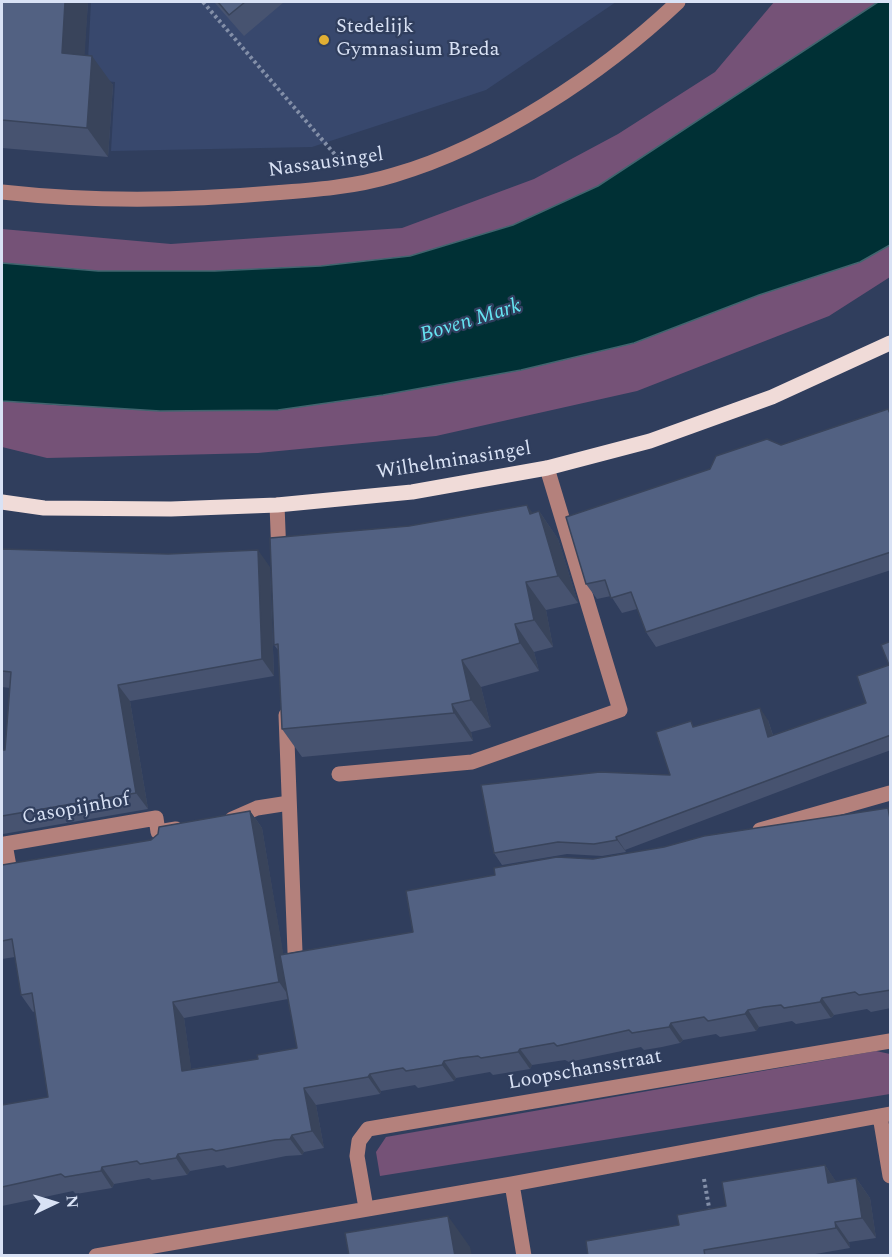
<!DOCTYPE html>
<style>
body{margin:0}
#map{position:relative;width:892px;height:1257px;overflow:hidden;background:#303e5d;font-family:Spectral,serif}
canvas{display:block}
.frame{position:absolute;inset:0;border:3px solid #d9e2f5;pointer-events:none}
.north{position:absolute;left:24px;top:1173px;width:60px;height:60px;-webkit-text-stroke:4px #303e5d;paint-order:stroke;rotate:86deg;font-size:16px;font-weight:700;line-height:24px;text-align:center;color:#d9e2f5}
.north::after{content:'';display:block;margin:auto;width:21px;height:27px;background:#d9e2f5;clip-path:polygon(50% 0,100% 100%,50% 72%,0 100%)}
</style>
<div id="map">
<canvas width="892" height="1257"></canvas>
<div class="frame"></div>
<div class="north">N</div>
</div>
<script>
const ctx = document.querySelector('canvas').getContext('2d');
ctx.lineJoin = 'round';
function paint(path, color) { ctx.fillStyle = color; ctx.fill(path, 'evenodd'); }
function trace(path, color, width, dash) { ctx.strokeStyle = color; ctx.lineWidth = width; ctx.lineCap = dash ? 'butt' : 'round'; ctx.setLineDash(dash || []); ctx.stroke(path); }
function label(font, color, halo, rows, align = 'center') {
  ctx.font = font + ' Spectral,serif'; ctx.lineWidth = 4.5; ctx.setLineDash([]); ctx.textBaseline = 'middle'; ctx.strokeStyle = halo; ctx.fillStyle = color; for (const [text, x, y, turn = 0] of rows) {
    ctx.save(); ctx.translate(x, y); ctx.rotate((+turn || 0) * Math.PI / 180); ctx.textAlign = isNaN(turn) ? turn : align; if (halo) ctx.strokeText(text, 0, 0); ctx.fillText(text, 0, 0); ctx.restore();
  }
}
paint(new Path2D(`
 M91,2H616L486,90L312,147L111,151L115,82L87,79Z`), '#38486d');
paint(new Path2D(`
 M774,2H878L598,186L513,225L410,256L321,266L215,271H98L2,263V229L171,244L402,228L534,179L618,134L715,72Z
 M890,245V277L829,316L637,391L436,436L258,453L47,458L2,447V401L69,406L383,395L521,370L634,343L759,295L860,262Z
 M876,1051L890,1054V1094L380,1176L376,1152L386,1137Z`), '#755277');
const water = new Path2D(`
 M878,2H890V245L860,262L759,295L634,343L521,370L383,395L278,410L160,411L2,401V263L98,271H215L321,266L410,256L513,225L598,186Z`);
paint(water, '#003035');
trace(water, '#41656f', 1.5);
trace(new Path2D(`
 M203,2L338,158
 M704,1179L710,1213`), '#838fa8', 4, [3, 3]);
trace(new Path2D(`
 M2,192C92,202 182,201 273,193C314,190 355,187 394,175C494,146 603,73 678,2
 M277,505L279,556
 M286,715L295,952
 M339,774L472,762L620,710L547,468
 M232,819L257,808L289,803
 M760,830L890,793
 M20,870L10,872L5,844L156,818L158,832L176,829
 M880,1116L890,1176
 M512,1184L524,1256
 M366,1208L357,1156L359,1141L368,1129L890,1041
 M96,1256L512,1184L890,1114`), '#b4817c', 15);
trace(new Path2D(`
 M2,502L44,508L171,509L277,505L412,492L547,468L650,441L772,397L890,343`), '#f0dbd8', 15);
paint(new Path2D(`
 M2,2H88L84,55L113,85L108,157L2,148Z
 M214,2H284L244,36Z
 M891,416V570L656,647L646,632L637,609L622,613L611,596L597,599L586,584L781,445Z
 M539,511L558,539L578,603L546,610L553,647L534,652L539,671L481,687L491,727L471,732L473,741L302,757L282,729L279,651L274,645L409,526L533,513Z
 M2,549L270,567L274,676L130,701L148,809L3,834L2,836V750H5L10,688L2,687Z
 M891,641V750L836,770L625,850L626,852L602,856L567,854L502,865L494,853L670,775L695,727L768,720L773,735L866,703L889,665Z
 M888,808L891,812V1008L871,1012L867,1009L834,1015L831,1018L796,1024L792,1021L776,1024L759,1027L756,1031L720,1037L716,1034L683,1040L680,1043L662,1047L644,1050L641,1047L569,1062L565,1060L532,1065L530,1069L493,1075L490,1072L456,1078L454,1081L418,1088L415,1085L381,1091L380,1094L316,1105L324,1148L304,1152L302,1155L286,1156L227,1168L224,1165L190,1171L187,1175L152,1180L149,1178L114,1184L112,1188L76,1194L73,1191L2,1206V1105L48,1097L35,1011L33,1012L21,995L15,957L2,959V865L151,840L250,811L262,828L283,954L413,932L593,859ZM288,999L297,1048L258,1059L191,1069L184,1018Z
 M825,1165L836,1182L856,1178L870,1198L876,1238L849,1242L850,1248L804,1256H588L679,1225Z`), '#475370');
paint(new Path2D(`
 M65,2H88L83,82L62,53Z
 M92,56L113,85L108,157L87,128Z
 M527,505L544,529L539,511L558,539L578,603L558,576L530,514Z
 M258,550L270,567L274,676L262,659Z
 M526,582L546,610L553,647L534,620Z
 M515,624L534,652L539,671L520,643Z
 M462,660L481,687L491,727L471,700Z
 M118,685L130,701L148,809L136,793Z
 M452,704L471,732L473,741L454,713Z
 M760,708L768,720L777,749L768,737Z
 M250,811L262,828L291,999L279,982Z
 M616,837L625,850L626,852L617,840Z
 M822,998L834,1015L831,1018L820,1002Z
 M173,1002L184,1018L194,1088L182,1071Z
 M748,1010L759,1027L756,1031L745,1014Z
 M671,1023L683,1040L680,1043L669,1027Z
 M520,1049L532,1065L530,1069L518,1052Z
 M444,1061L456,1078L454,1081L442,1065Z
 M370,1074L381,1091L380,1094L368,1077Z
 M304,1088L316,1105L324,1148L312,1131Z
 M292,1135L304,1152L302,1155L290,1139Z
 M178,1154L190,1171L187,1175L176,1158Z
 M825,1165L839,1186L828,1183Z
 M102,1167L114,1184L112,1188L101,1171Z
 M856,1178L870,1198L876,1238L862,1218Z
 M448,1216L470,1247L472,1256H455Z
 M835,1222L849,1242L850,1248L836,1228Z`), '#39445b');
const building = new Path2D(`
 M2,2H65L62,53L92,56L87,128L2,120Z
 M218,2H245L229,15Z
 M888,409L891,416V552L646,632L631,592L611,598L605,580L586,584L566,517L710,469L716,456L767,439L781,445Z
 M527,505L530,514L539,511L558,576L526,582L534,620L515,624L520,643L462,660L471,700L452,704L454,713L282,729L278,644L274,645L270,538L409,526Z
 M2,549L168,554L258,550L262,659L118,685L136,793L2,816V750H5L11,672L2,671Z
 M891,641V735L828,758L616,837L617,840L594,844L558,842L494,853L481,785L600,772L670,775L656,732L691,721L693,727L760,708L768,737L866,703L857,676L889,665L881,645Z
 M888,808L891,824V990L859,995L855,992L822,998L820,1002L784,1008L781,1005L764,1007L748,1010L745,1014L708,1021L704,1017L671,1023L669,1027L650,1030L632,1033L629,1030L557,1046L554,1043L520,1049L518,1052L481,1058L478,1056L461,1058L444,1061L442,1065L406,1071L403,1068L386,1071L370,1074L368,1077L304,1088L312,1131L292,1135L290,1139L275,1140L216,1151L212,1149L178,1154L176,1158L140,1164L137,1161L102,1167L101,1171L65,1177L61,1174L2,1187V1105L48,1097L32,993L21,995L12,939L2,941V865L151,840L158,834L159,827L250,811L279,982L173,1002L182,1071L258,1059L257,1055L297,1048L280,955L413,932L406,891L495,875L494,868L557,857L593,859L664,847L704,836Z
 M825,1165L828,1183L856,1178L862,1218L835,1222L836,1228L704,1250L705,1256H588L586,1241L679,1225L677,1215L726,1206L722,1182Z
 M448,1216L455,1256H349L345,1233Z`);
paint(building, '#526182');
trace(building, '#39445b', 1.5);
for (const [x, y, r, color] of [
 [324,40,6,"#e1af34"]
]) { const dot = new Path2D(); dot.arc(x, y, r, 0, 2 * Math.PI); ctx.fillStyle = color; ctx.fill(dot); trace(dot, '#303e5d', 2); }
label('20px', '#d9e2f5', '#303e5d', [
 ["Stedelijk",336,28],
 ["Gymnasium Breda",336,51]
], 'left');
label('20px', '#d9e2f5', '#303e5d', [
 ["Nassausingel",326,164,-8],
 ["Wilhelminasingel",454,462,-9],
 ["Casopijnhof",76,810,-10],
 ["Loopschansstraat",585,1071,-10]
]);
label('italic 21px', '#65e4f2', '#303e5d', [
 ["Boven Mark",471,322,-17]
]);
</script>
